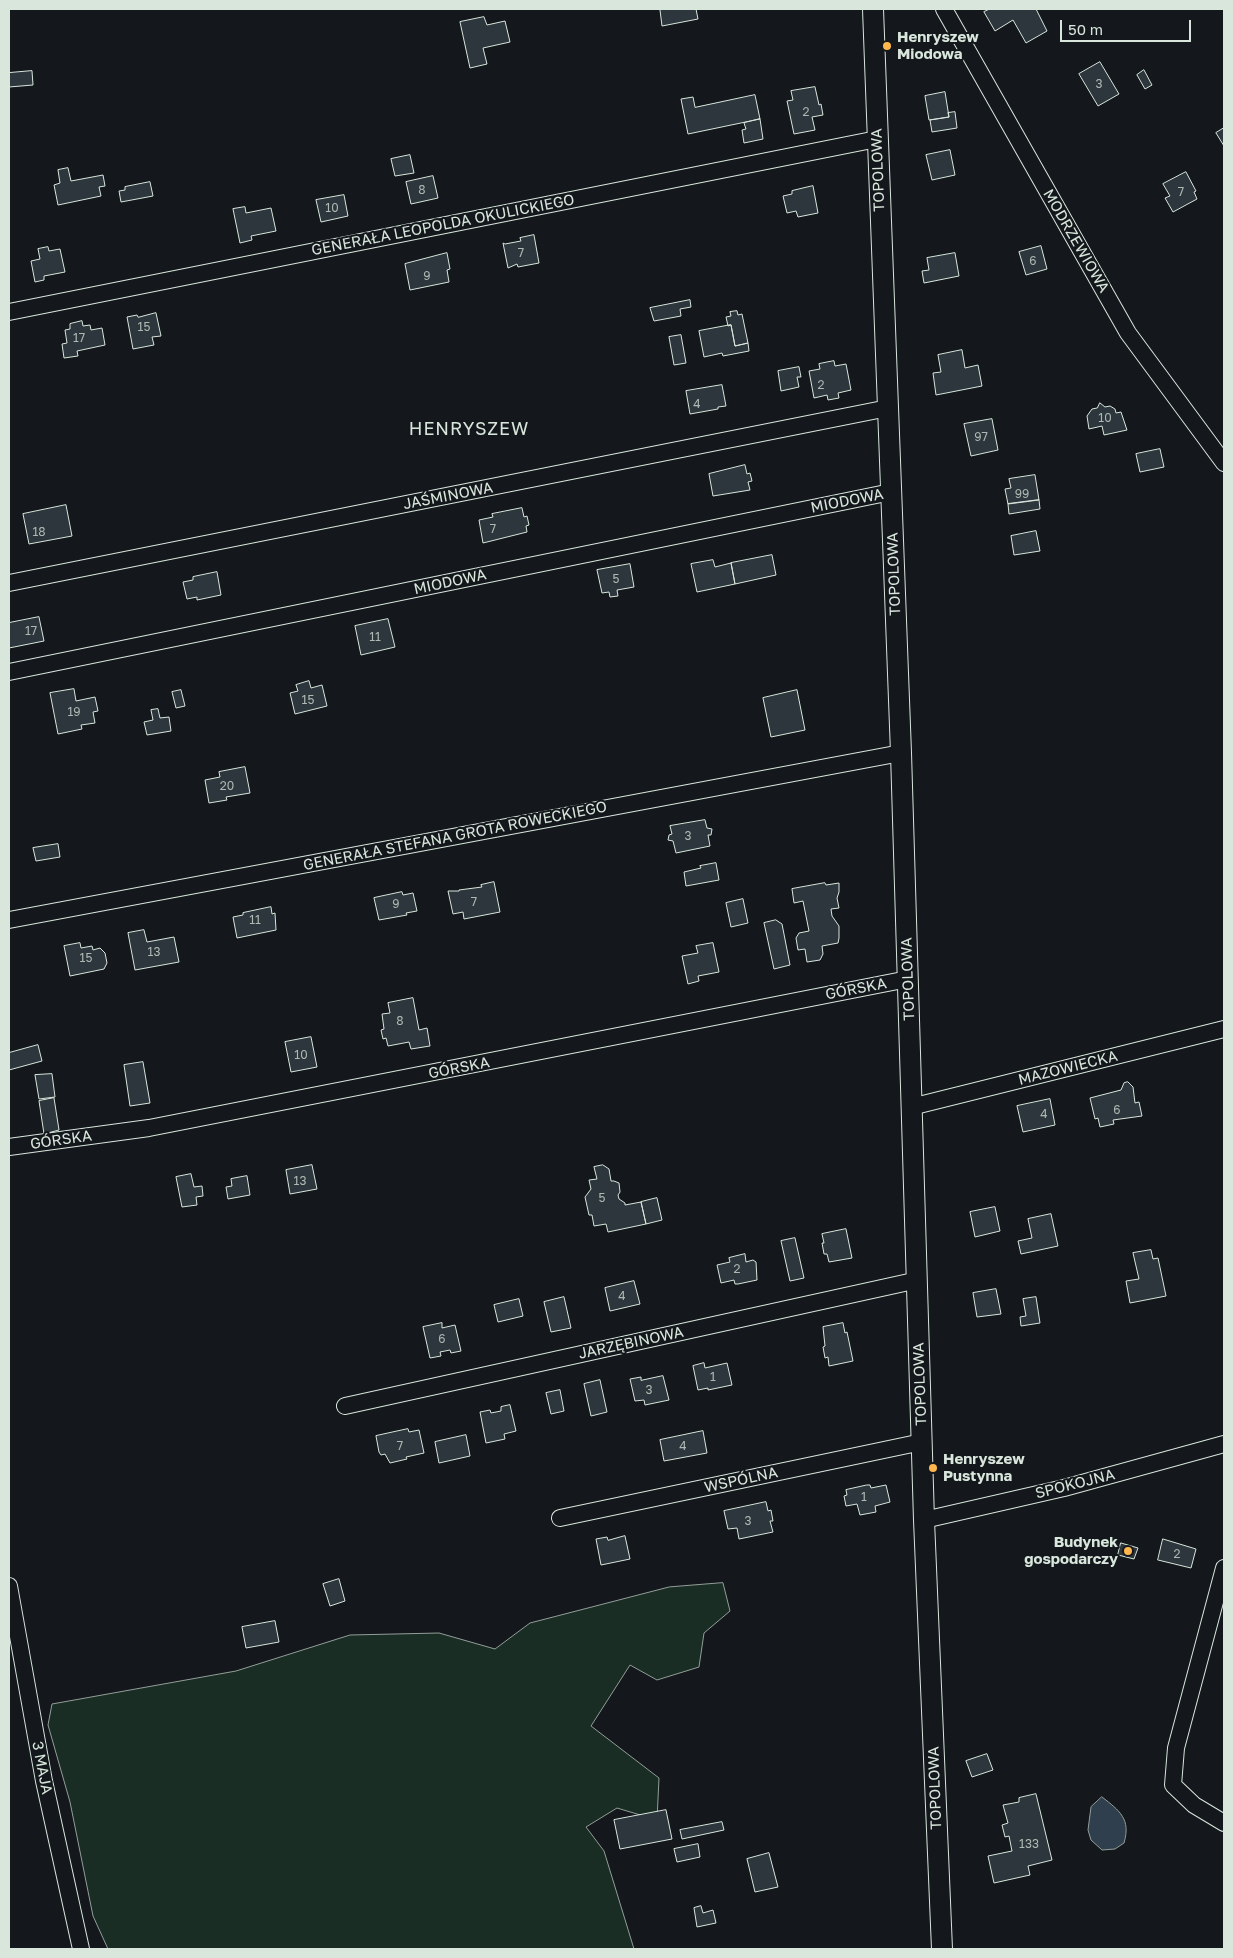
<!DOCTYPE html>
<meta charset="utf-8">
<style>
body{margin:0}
#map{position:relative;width:1233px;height:1958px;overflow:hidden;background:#14181c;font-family:"Golos Text",sans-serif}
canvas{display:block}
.frame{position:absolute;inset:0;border:10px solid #d8e6dc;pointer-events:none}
.scale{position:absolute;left:1060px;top:20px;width:131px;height:22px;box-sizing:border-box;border:2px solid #d8e6dc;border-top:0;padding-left:6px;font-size:15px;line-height:18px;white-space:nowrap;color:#d8e6dc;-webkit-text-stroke:4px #14181c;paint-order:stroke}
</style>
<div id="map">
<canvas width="1233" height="1958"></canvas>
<div class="frame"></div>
<div class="scale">50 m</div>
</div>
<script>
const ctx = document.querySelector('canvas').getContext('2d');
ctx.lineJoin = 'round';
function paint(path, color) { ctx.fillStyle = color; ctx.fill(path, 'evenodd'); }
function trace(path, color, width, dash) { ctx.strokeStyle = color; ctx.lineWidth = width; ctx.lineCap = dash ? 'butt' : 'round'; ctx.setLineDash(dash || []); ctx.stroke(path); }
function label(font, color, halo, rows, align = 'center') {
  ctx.font = font + ' "Golos Text",sans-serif'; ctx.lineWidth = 4; ctx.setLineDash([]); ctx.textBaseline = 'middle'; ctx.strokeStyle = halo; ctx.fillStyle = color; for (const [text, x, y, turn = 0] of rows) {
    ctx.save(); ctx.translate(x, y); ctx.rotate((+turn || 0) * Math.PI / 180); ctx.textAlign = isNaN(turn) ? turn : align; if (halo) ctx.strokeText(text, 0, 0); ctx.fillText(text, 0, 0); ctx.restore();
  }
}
const green = new Path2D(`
 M723,1583L730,1611L704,1633L699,1667L657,1680L630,1665L591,1726L659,1778L657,1820L617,1808L586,1827L604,1851L634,1949H108L93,1916L70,1802L48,1725L52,1704L236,1671L350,1635L439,1633L495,1649L530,1623L669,1587Z`);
paint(green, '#1a2d24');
trace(green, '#939e99', 1);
const water = new Path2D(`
 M1102,1797C1120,1811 1131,1819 1124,1843L1115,1849L1102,1850L1091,1840L1088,1830L1091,1807Z`);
paint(water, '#2f3f4d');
trace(water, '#939e99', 1);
const building = new Path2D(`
 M665,9H696L698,19L662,26L660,10Z
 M990,9H1036L1047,31L1026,43L1013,20L995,31L984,12Z
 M484,17L487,25L505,21L510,42L483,48L487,64L470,68L460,22Z
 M1100,62L1119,94L1098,106L1079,74Z
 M1144,70L1152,85L1145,89L1137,75Z
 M32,71L33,85L9,87V73Z
 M815,87L819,105L821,104L823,115L812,117L815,130L794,134L787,101L793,100L791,91Z
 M945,92L949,117L929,120L925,96Z
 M755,95L760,119L688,134L681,99L693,97L695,107Z
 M955,112L957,128L932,132L930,120L949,117L948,113Z
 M760,119L763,139L744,143L742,130L746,129L744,123Z
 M1224,128V146L1216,133Z
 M950,150L955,175L932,180L926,155Z
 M410,155L414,173L395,176L391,159Z
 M68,168L71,181L103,175L105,186L99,187L101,196L58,205L54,185L60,183L58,170Z
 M1186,172L1196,191L1194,192L1197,199L1173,212L1165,198L1170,196L1163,184Z
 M433,176L438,198L411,204L406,182Z
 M150,182L153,196L121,202L119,191L125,190V187Z
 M813,186L818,213L798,217L796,211L787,213L783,196L792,194V191Z
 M344,195L348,216L321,222L316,200Z
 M245,207L246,213L271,208L276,231L251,236L252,240L240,243L233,209Z
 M534,235L539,263L518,267L517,264L508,268L503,243L505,244L521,241L520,238Z
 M1041,246L1047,269L1026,275L1019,252Z
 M48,247L49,251L60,249L65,272L44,276V280L35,282L31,261L40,259L38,249Z
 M447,253L450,269L447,270L449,282L410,290L405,264Z
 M955,253L959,276L924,283L922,271L929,270L927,258Z
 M690,300L691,307L680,309L681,316L654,321L650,308Z
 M737,311L738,315L742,314L748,343L735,346L731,325L728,326L726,317L731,316L730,312Z
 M156,313L161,336L152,337L154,345L133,349L127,317L137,315L138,317Z
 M82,321L83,326L90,325L91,330L102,328L105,345L77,351L78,356L64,358L62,344L67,343L65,330L70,329V324Z
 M731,325L735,346L748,343L749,351L723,356L722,353L704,357L699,331Z
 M681,335L686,363L674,365L669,337Z
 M962,350L965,368L978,365L982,386L936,395L933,373L941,372L938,355Z
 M834,361L835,366L846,364L851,390L838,393L839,398L828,400L827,395L814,398L809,371L820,369L819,364Z
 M799,367L801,377H797L799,387L781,391L778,371Z
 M722,385L726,406L718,407V409L690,414L686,391Z
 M1100,403L1105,407L1110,406L1115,409L1116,413L1121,412L1127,430L1104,435L1102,426L1089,429L1087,416L1092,409L1097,408Z
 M992,419L998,450L971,456L964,424Z
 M1160,449L1164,467L1140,472L1136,454Z
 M745,465L747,474L750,473L752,481L748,482L750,490L713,496L709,474Z
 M1035,475L1039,500L1008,504L1005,489L1011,488L1009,479Z
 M1039,500L1040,509L1009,514L1008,504Z
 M66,505L72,536L29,544L23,514Z
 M522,508L524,517L527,516L529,525L526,526L527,532L483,543L479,520L493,517L492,514Z
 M1036,531L1040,551L1014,555L1011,536Z
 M772,555L776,575L735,584L731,563Z
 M713,560L715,567L731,563L735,584L697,592L691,564Z
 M630,564L634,587L617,590L618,596L610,597L609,592L602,593L597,570Z
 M217,572L221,595L197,600V597L187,599L183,582L193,580V577Z
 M39,617L44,641L9,648V623Z
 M388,619L395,647L361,655L355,626Z
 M309,681L311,688L322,685L327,706L295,714L290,693L298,691L296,685Z
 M74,689L76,701L95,697L98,711L93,712L95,723L81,725L82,729L58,734L50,693Z
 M181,690L185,706L176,708L172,692Z
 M797,690L805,730L771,737L763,698Z
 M158,709L160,718L169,717L171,731L147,735L144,722L153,720L151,710Z
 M245,767L250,793L226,797L227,800L209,803L205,780L220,777L219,772Z
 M705,820L707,828L712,829L711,835H708L710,846L676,853L673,841L668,840L669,835L672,834L670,826Z
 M58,844L60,857L36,861L33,848Z
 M716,863L719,880L686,886L684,872L701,868L700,866Z
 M494,882L500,912L464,919L463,912L453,914L448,891H459V890L482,887L481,885Z
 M825,883L826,885L839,883V892L837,898L839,908L831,909L832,916L839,926V938L838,943L822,946L823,954L820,960L807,962L805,949L798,950L796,938L799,933L809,931L803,901L794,903L792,889Z
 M402,892L403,895L413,893L417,911L406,913L407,915L379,920L374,898Z
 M743,899L748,923L731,927L726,903Z
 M271,907L272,914L275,913L276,930L237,938L233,917L243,915V913Z
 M776,920L782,924L790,965L774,969L764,923Z
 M144,930L147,942L174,937L179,962L135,970L128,933Z
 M80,943L81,948L92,946L93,950L100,948L105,953L107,963L104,969L70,976L64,946Z
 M713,943L719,972L698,976L699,981L688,984L682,956L698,953L696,946Z
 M413,998L419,1030L427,1028L430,1046L411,1049L409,1042L388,1046L386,1038L383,1039L381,1030L384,1029L382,1014L390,1013L388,1003Z
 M311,1037L317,1067L291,1072L285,1042Z
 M38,1045L42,1061L9,1070V1053Z
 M143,1062L150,1103L130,1106L124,1065Z
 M52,1074L55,1097L39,1099L35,1075Z
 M1128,1082L1133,1087L1135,1103L1139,1102L1142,1116L1113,1120L1114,1124L1100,1127L1098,1118L1095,1119L1090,1098L1121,1090L1124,1083Z
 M54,1098L59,1130L44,1134L39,1101Z
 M1050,1099L1055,1125L1023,1132L1017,1106Z
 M312,1165L317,1189L290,1194L286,1170Z
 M603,1165L609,1169L611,1181H614L619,1183L620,1192L618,1195L619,1199L625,1203V1205L641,1202L646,1224L608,1232L606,1224L594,1226L592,1215H589L585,1197L591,1189L589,1180L597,1179L594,1167Z
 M191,1174L194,1187L202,1186L203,1196L196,1197L197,1205L182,1207L176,1177Z
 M247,1176L250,1195L228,1199L226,1187L232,1186L231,1179Z
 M657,1198L662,1220L646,1224L641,1202Z
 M995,1207L1000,1231L975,1237L970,1212Z
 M1051,1214L1058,1246L1021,1254L1018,1241L1032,1238L1028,1219Z
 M846,1229L852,1258L829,1262L827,1254H824L822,1243H824L822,1234Z
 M795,1238L804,1278L790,1281L781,1241Z
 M1151,1250L1153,1259L1158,1258L1166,1296L1130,1303L1126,1281L1139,1279L1133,1253Z
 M745,1254L746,1262L753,1260L756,1262L757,1280L738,1284H735L734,1280L721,1283L717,1265L730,1262L729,1258Z
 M634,1281L640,1304L610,1311L605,1288Z
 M996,1289L1001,1314L977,1317L973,1293Z
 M564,1297L571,1328L551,1332L544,1302Z
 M1036,1297L1040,1323L1021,1326L1020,1317L1026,1316L1023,1299Z
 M519,1299L523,1316L498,1322L494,1305Z
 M442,1323V1328L455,1325L461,1351L451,1353L450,1350L440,1352L441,1356L430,1358L423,1327Z
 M843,1323L845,1333L847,1332L853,1361L829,1366L828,1357L825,1358L823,1347L825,1346L823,1327Z
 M704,1363L705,1368L727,1363L732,1385L708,1390V1388L698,1390L693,1366Z
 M663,1376L669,1400L645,1405L644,1400L635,1401L630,1379L641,1377V1380Z
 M600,1380L607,1412L591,1416L584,1384Z
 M560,1390L564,1411L551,1414L546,1393Z
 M510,1405L516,1431L504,1434L505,1439L486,1443L480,1412L490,1410L491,1413L501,1411V1407Z
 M408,1429L409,1432L419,1430L424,1453L406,1457L407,1459L390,1463L385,1454L381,1455L379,1452L376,1436Z
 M703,1431L707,1453L664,1461L660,1440Z
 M466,1435L470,1456L439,1463L435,1442Z
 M867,1485H870L871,1488L886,1485L890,1502L875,1506L876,1512L860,1515L857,1504L846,1506L844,1496L847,1495L846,1490Z
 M766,1502L768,1511L771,1510L773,1521H770L773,1532L739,1539L737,1528L728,1529L724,1511Z
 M625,1536L630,1559L601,1565L596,1539L607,1537L608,1540Z
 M1163,1539L1196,1549L1191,1568L1158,1560Z
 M1121,1543L1138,1548L1134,1559L1118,1555Z
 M339,1579L345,1601L330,1606L323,1584Z
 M275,1621L279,1642L246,1648L242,1627Z
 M987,1754L993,1770L972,1777L966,1761Z
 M1036,1794L1052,1860L1028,1866L1030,1875L994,1883L988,1856L1012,1851L1009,1836L1005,1837L1002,1825L1008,1823L1003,1805L1019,1802V1798Z
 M666,1810L672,1839L620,1849L614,1820Z
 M722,1822L724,1830L682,1839L680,1830Z
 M698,1844L700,1857L677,1862L674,1849Z
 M769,1853L778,1887L755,1892L747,1859Z
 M701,1906L703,1913L713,1910L716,1923L697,1927L694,1908Z`);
paint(building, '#2c363c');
trace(building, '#d8e6dc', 1);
const minor = new Path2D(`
 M944,9L1128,333L1224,463
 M9,312L877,139
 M9,583L888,408
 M9,672L891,492
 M9,920L901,753
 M911,1107L1224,1029
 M9,1147L149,1128L908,979
 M345,1406L918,1280
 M560,1518L922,1442
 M924,1520L1064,1488L1224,1444
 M1224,1568L1176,1748L1173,1785L1194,1805L1224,1823
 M9,1586L44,1781L81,1949`);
const tertiary = new Path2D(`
 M873,9L901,753L924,1520L942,1949`);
trace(minor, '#d8e6dc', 18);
trace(tertiary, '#d8e6dc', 22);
trace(minor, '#14181c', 16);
trace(tertiary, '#14181c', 20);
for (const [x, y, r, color] of [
 [887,46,5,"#ffb74d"],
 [933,1468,5,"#ffb74d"],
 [1128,1551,5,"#ffb74d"]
]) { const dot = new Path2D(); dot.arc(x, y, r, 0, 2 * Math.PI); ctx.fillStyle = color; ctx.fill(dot); trace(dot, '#14181c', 2); }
label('12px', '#adbab4', null, [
 ["3",1099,84],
 ["2",806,112],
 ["8",422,190],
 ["7",1181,192],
 ["10",332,208],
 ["7",521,253],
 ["6",1033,261],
 ["9",427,276],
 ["15",144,327],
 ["17",79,338],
 ["2",821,385],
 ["4",697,404],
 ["10",1105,418],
 ["97",981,437],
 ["99",1022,494],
 ["7",493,529],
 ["18",39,532],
 ["5",616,579],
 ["17",31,631],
 ["11",375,637],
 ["15",308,700],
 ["19",74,712],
 ["20",227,786],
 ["3",688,836],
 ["7",474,902],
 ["9",396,904],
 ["11",255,920],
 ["13",154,952],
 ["15",86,958],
 ["8",400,1021],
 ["10",301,1055],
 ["6",1117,1110],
 ["4",1044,1114],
 ["13",300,1181],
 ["5",602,1198],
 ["2",737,1269],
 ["4",622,1296],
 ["6",442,1339],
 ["1",713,1377],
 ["3",649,1390],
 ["7",400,1446],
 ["4",683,1446],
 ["1",864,1497],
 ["3",748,1521],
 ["2",1177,1554],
 ["133",1029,1844]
]);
label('bold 15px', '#d8e6dc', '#14181c', [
 ["Henryszew",897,37],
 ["Miodowa",897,54],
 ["Henryszew",943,1459],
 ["Pustynna",943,1476],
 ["Budynek",1118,1542,"right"],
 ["gospodarczy",1118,1559,"right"]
], 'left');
label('15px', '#d8e6dc', '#14181c', [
 ["TOPOLOWA",878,170,-92],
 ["GENERAŁA LEOPOLDA OKULICKIEGO",443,225,-11],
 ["MODRZEWIOWA",1076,241,60],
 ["JAŚMINOWA",448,496,-11],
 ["MIODOWA",847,501,-11],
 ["TOPOLOWA",894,574,-92],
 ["MIODOWA",450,582,-12],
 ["GENERAŁA STEFANA GROTA ROWECKIEGO",455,836,-11],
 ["TOPOLOWA",908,979,-92],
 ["GÓRSKA",856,989,-11],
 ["GÓRSKA",459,1068,-11],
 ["MAZOWIECKA",1068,1068,-14],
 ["GÓRSKA",61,1140,-8],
 ["JARZĘBINOWA",631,1343,-12],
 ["TOPOLOWA",920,1384,-92],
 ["WSPÓLNA",741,1480,-12],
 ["SPOKOJNA",1075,1484,-14],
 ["3 MAJA",42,1768,79],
 ["TOPOLOWA",935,1788,-92]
]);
ctx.letterSpacing = '1px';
label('18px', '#d8e6dc', '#14181c', [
 ["HENRYSZEW",469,429]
]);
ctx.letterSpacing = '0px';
</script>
